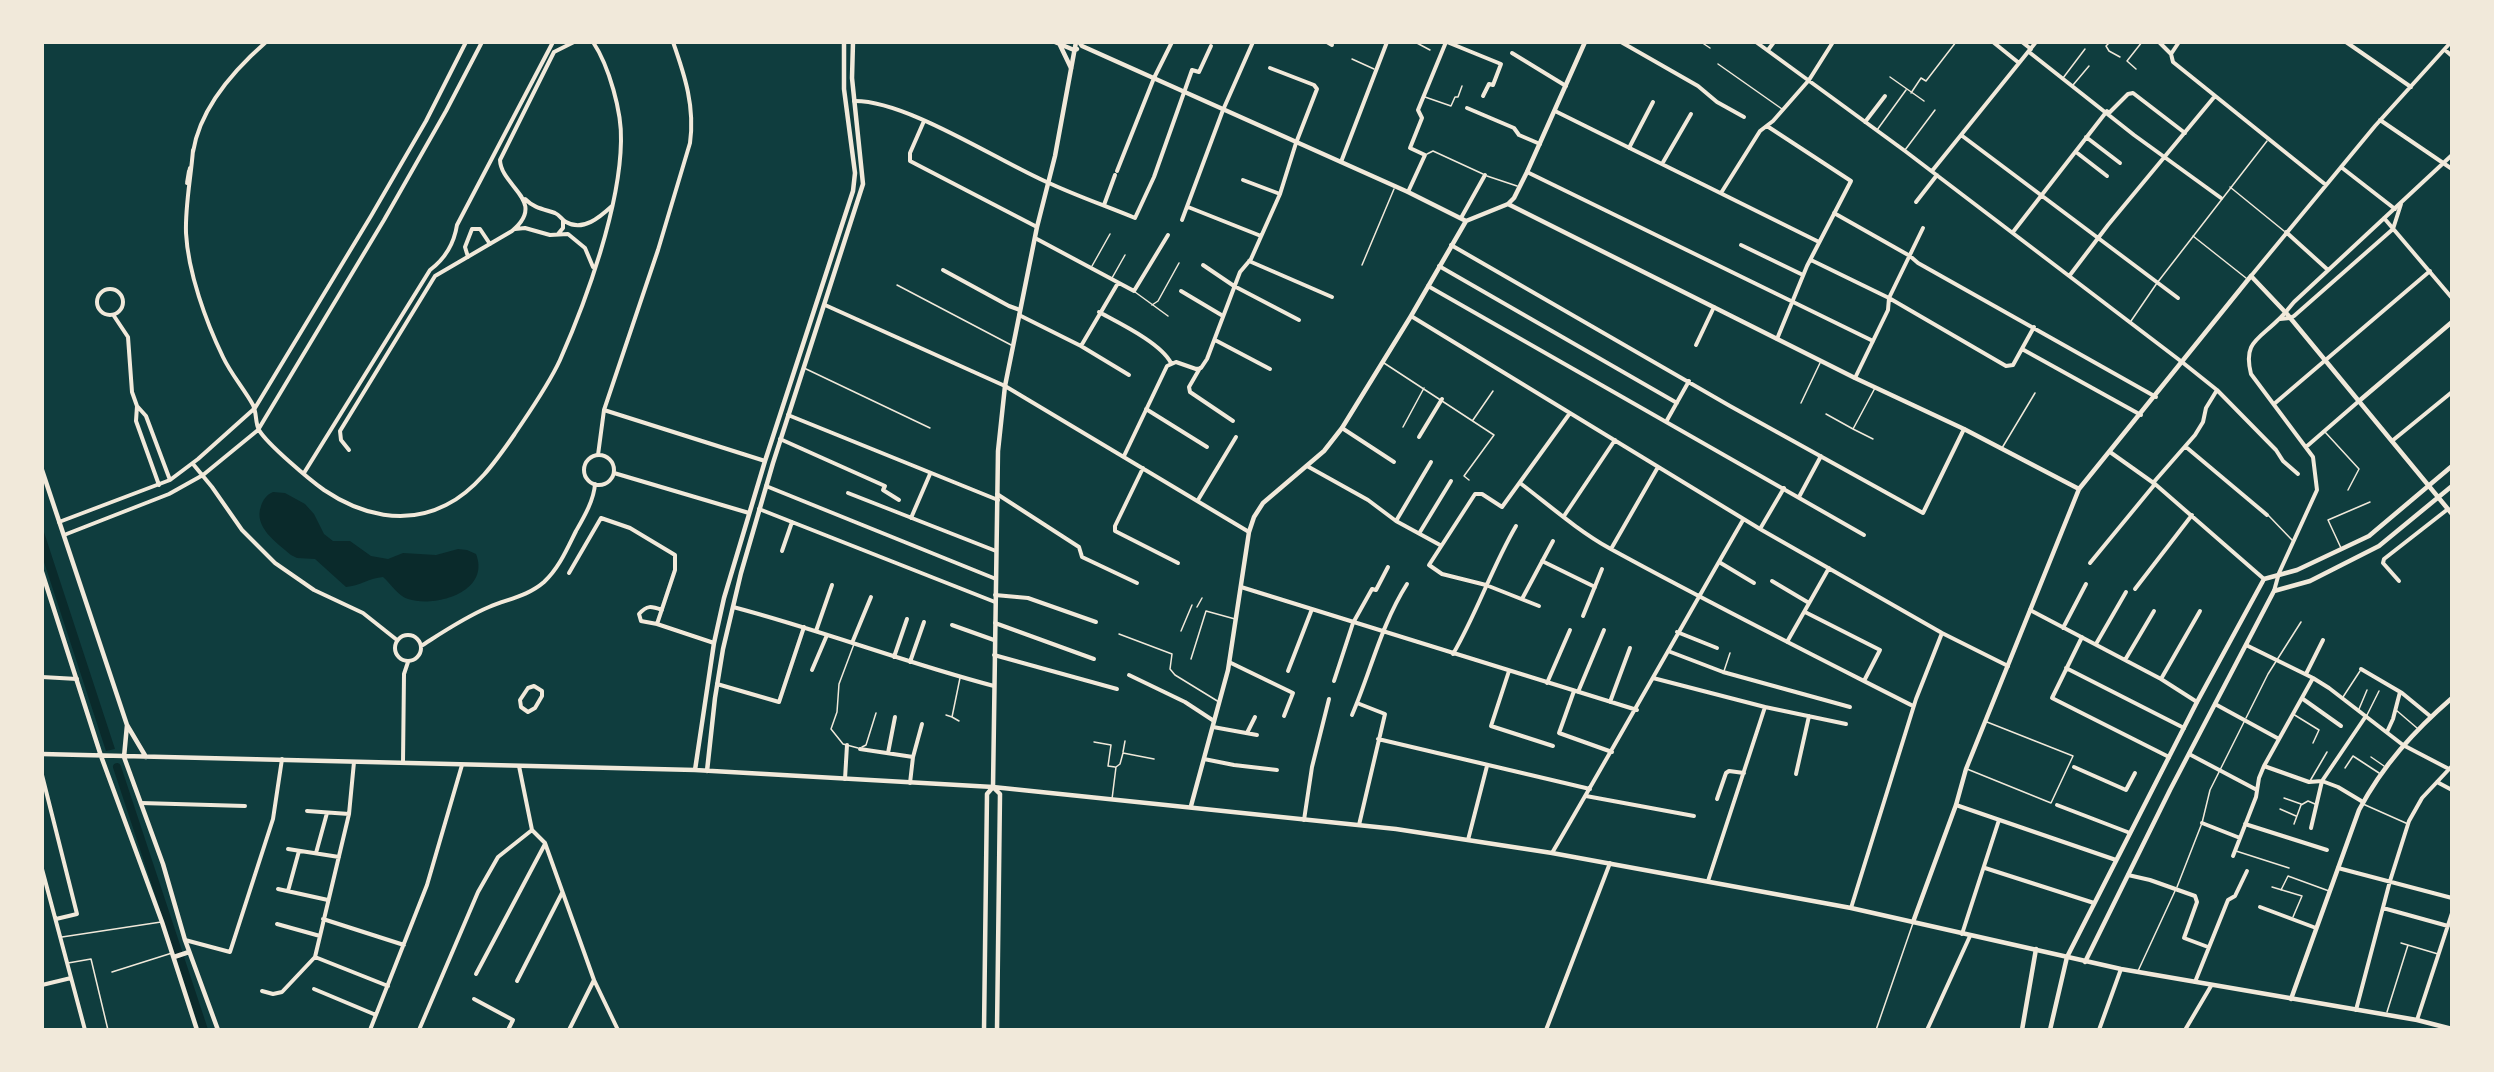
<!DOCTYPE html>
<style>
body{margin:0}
#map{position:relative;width:2494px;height:1072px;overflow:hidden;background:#0f3d3e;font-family:"IBM Plex Sans",sans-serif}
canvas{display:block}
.frame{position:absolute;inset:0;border:44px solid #f1e9da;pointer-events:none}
</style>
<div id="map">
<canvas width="2494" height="1072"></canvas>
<div class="frame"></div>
</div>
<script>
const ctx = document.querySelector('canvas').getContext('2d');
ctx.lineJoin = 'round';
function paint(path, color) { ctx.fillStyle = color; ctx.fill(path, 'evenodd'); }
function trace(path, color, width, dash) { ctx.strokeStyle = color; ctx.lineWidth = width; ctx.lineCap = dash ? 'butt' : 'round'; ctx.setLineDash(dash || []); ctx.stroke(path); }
paint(new Path2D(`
 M273,492L285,493L305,504L314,514L324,534L333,541H350L371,556L388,559L403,553L436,555L458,549L467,550L476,554C491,592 435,608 408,599C398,596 391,584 383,577C370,578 359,586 346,587L315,559L297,558L291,555C277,543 253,527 261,506C263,500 266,495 273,492Z
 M42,526L115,749L106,751L42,556Z`), '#0a2a2b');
trace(new Path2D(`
 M117,767L204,1030`), '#0a2a2b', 8);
trace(new Path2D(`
 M1415,42L1430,50
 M1701,42L1710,48
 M2110,42L2106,46L2109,51L2120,57
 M1352,59L1374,69
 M1718,64L1782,109
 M2136,69L2127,61L2142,42
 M1890,77L1924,101
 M2063,78L2085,49
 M2073,85L2089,66
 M1911,93L1921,78L1926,81L1956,42
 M1425,97L1451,106L1455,97H1458L1462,86
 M1877,130L1906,90
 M1905,150L1935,110
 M1427,154L1433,151L1483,174
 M1487,176L1517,186
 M2230,187L2284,231
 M2193,236L2246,278
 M1362,265L1394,189
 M1092,266L1110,234
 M1112,278L1125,255
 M897,285L1013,346
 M1135,292L1168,316
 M1152,305L1158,301L1179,263
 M2131,321L2157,283L2267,141
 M1384,363L1494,435L1464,476L1469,480
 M804,368L930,428
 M1801,403L1820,363
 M1826,414L1853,429
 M1473,420L1493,391
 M1403,427L1424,388
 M2325,432L2359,469L2348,490
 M1873,439L1853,429L1875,388
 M2002,448L2035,393
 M2268,515L2292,540
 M2341,548L2328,520L2370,502
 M1197,607L1202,598
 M1181,631L1192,605
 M1119,634L1172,654L1170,669L1175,675L1219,702
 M854,644L839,684L837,712L831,729L843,744L858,748
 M1191,659L1206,611L1235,619
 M1724,671L1730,653
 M2343,697L2360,671
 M2359,709L2367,690
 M2396,710L2417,728
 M2293,714L2319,730L2313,743
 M946,715L952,717L960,678
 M2367,715L2379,691
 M952,717L959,721
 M2246,718L2268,674L2301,622
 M1094,742L1111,745L1108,766L1115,767
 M862,747L866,745L876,713
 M1123,752L1125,741
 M2371,757L2384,766
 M2345,768L2353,756L2379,773
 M1967,769L2051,803L2073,756L1987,722
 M2310,781L2327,752
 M2284,798L2301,804
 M1112,799L1116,767L1120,764L1123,753L1154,759
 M2363,804L2408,824
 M2280,809L2296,816
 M2294,824L2301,805L2308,801L2315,804
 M2236,851L2289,868
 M2177,887L2202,823L2210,790L2244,722
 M2272,887L2302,896L2293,917
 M2281,890L2288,876L2329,891
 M62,937L161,922
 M2401,943L2438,954
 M68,963L91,959L108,1030
 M2138,971L2175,891
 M112,972L172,953
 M2387,1012L2408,945
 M1876,1030L1913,923`), '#f1e9da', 1.5);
trace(new Path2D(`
 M1327,42L1332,45
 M1447,42L1501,64L1493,85L1489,84L1483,96
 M1621,42L1698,86L1717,102L1744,117
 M1756,42L1905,151L2182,362L2217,390L2276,450L2283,461L2298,474
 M1993,42L2019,63
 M2022,42L2031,49
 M2159,42L2171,54L2173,62L2326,185
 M2346,42L2411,87
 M1768,50L1774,42
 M2445,50L2452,56
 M2029,52L2134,135L2221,198
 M1512,53L1566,86
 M2171,54L2179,42
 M854,101C906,100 998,161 1049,183C1077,196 1106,206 1135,218L1154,177L1192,70L1199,72L1211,46
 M1467,108L1514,128L1519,135L1540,144
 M1555,111L1819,242
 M2109,113L2128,94L2133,93L2185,133
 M2380,120L2452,169
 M924,121L910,153V161L1037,227
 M1865,122L1885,96
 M1767,126L1851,181L1807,266L1777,339
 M1961,135L2178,298
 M2086,137L2120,163
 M1629,148L1653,102
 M193,150C191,177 185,206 186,233C188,272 206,322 223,357C231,374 244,389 253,405C257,413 255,423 259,430C267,444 310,480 324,490C361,515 405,526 446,505C475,491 496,461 514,435C530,411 548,386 560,360C587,299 620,207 621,141C622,112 609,66 593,42
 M193,152C200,108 234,70 266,42
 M2076,152L2107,176
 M1341,162L1387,42
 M1662,164L1691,114
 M2341,167L2395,209
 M189,171L187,183L190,168
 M1117,171L1154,78L1172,42
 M1932,171L2036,42
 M1527,172L1873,341
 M1243,180L1280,194
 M1408,192L1425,155L1410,148L1422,118L1418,110L1446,42
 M1721,193L1760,131L1773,121L1809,80L1833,42
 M525,199C534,208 543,209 555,213C560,215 561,219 566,222C583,232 600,217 612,206
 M1916,202L1937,175
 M1104,205L1115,175
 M1188,207L1261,236
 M1834,213L1910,256L1918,263L2156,397
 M1461,218L1485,175
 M2384,218L2452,298
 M1182,220L1223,110L1253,42
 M515,229L525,228L550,235L568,234L585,248L593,267
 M2013,232L2107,111
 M2286,232L2328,270
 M558,234L563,228V220
 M1035,238L1134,291L1168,235
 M1451,245L1730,406L1923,513L1964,429
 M1741,245L1803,275
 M468,257L465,247L472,229H480L490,244
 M1811,260L1889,298L2006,366L2013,365L2034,327
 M1249,261L1332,297
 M1203,265L1234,286L1299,320
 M1439,266L1677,403
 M943,270L1009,306L1020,310
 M2070,275L2108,225L2215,96
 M2251,276L2375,126L2451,42
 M1428,286L1864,535
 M97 302a13 13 0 1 1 26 0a13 13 0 1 1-26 0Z
 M1181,291L1223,316
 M825,305L1005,386L1249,532
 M1099,312C1119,323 1161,343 1171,363
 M1019,315L1081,346L1129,375
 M114,316L128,337L132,392L137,406L146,416L170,480
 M1411,316L1760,529L1942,633L2008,666
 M2280,319L2290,318L2294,316L2393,229L2401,204
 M1215,340L1270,369
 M1696,345L1714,307
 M1081,346L1118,283
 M2022,349L2141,415
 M1200,368L1189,387L1190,392L1233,421
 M1855,378L1888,310L1889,298L1923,228
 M2274,404L2430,271
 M137,406L136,421L159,485
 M1146,409L1207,447
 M604,410L765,461
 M788,415L998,500
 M1666,422L1689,381
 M1342,428L1394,462
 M1419,437L1442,399
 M780,439L885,486L883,490L899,500
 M2392,441L2452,392
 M2186,447L2267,515
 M2306,447L2359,401
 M349,450L341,440L340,431L435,276L512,231C548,201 501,187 500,160L554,52L574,42
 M2110,452L2155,484L2264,579
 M584 470a15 15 0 1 1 30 0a15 15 0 1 1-30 0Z
 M598,455L604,410L658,250L690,143C695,107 685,76 673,42
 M1124,456L1167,366L1176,362L1196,369L1201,368L1207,359L1240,272L1251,259L1280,194L1296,143L1317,89L1314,85L1270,68
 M193,464L212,487L242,530L275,563L314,590L363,613L397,640
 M1307,466L1368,500L1396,521L1440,545
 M1143,468L1115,526V531L1178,563
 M304,473L430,270C446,258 454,244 457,225L553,42
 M614,473L749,513
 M1520,483C1549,505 1577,530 1609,548C1709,603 1811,654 1913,706
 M2153,483L2195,435L2203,422L2206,408L2217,390
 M766,486L996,579
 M848,493L996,551
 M997,494L1079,547L1082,557L1137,583
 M1799,497L1821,456
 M1198,500L1236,437
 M759,509L995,602
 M1564,516L1615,440
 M911,518L930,474
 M1396,521L1431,462
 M59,522L170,480L198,459L255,408L371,216L426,121L466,42
 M1760,529L1784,488
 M1420,532L1451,481
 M64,535L169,494L203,475L258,430L384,220L446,111L482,42
 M1611,549L1658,467
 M782,551L792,522
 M1542,561L1595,587
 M1719,562L1754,583
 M2090,563L2155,484
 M569,573L601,518L630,528L675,555V570L657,624L714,643
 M1772,581L1809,603
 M2399,581L2383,563L2384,559L2448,509
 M1241,587L1637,710
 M2135,589L2192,515
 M2274,591L2279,573L2317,490L2313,457L2251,374C2243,342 2258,340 2278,320C2284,315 2289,308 2294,302L2452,155
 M995,595L1028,598L1096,622
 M1522,599L1553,541
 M1539,606L1486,585L1442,574L1429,565L1475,494H1482L1502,507L1570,413
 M733,607C821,630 906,663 994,686
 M2030,610L2161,679L2197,702
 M1805,612L1880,650L1864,681
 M1583,616L1602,569
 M995,623L1094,659
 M657,624L641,621L639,614C647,605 651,606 662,610
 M952,625L994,640
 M2063,628L2086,584
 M816,631L832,585
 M1677,632L1717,648
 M395 648a13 13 0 1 1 26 0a13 13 0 1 1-26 0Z
 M2082,637L2052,698L2169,757
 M1787,642L1829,568
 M852,643L871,597
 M2096,644L2126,592
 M421,646C443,632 465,617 489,607C508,599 528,596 544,582C559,568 567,549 576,531C584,517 594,500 595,484
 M1668,651L1723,672L1850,707
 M1453,654C1477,613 1492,567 1516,526
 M994,655L1117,689
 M894,657L907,619
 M2125,660L2154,611
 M910,662L924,622
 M1229,662L1293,693L1284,716
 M2066,668L2184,728
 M2361,669L2402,693L2430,716
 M812,670L827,635
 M1288,671L1312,609
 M1509,671L1491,726L1553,746
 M2306,674L2323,640
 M1129,675L1185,702L1214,721
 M42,677L77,679
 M1653,678L1765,707L1846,724
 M2313,678L2329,688L2403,745L2449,769
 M2161,679L2200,611
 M1334,681L1353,623L1372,589L1376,590L1388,567
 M1547,683L1570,630
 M717,684L779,702L804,627
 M534,686L542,691V696L535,708L528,712L521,707L520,700L528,688Z
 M1574,691L1559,733L1612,752
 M1578,692L1604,630
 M2303,699L2341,726
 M1610,702L1630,648
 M1357,703L1385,714L1359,825
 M2215,704L2279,739
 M1352,715C1371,671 1381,625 1407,584
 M1213,727L1257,735
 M2387,732L2393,719L2400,692
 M1247,733L1255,717
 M1378,739L1590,789
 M860,749L913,757L910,783
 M888,753L895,717
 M2189,754L2257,790
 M913,757L922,724
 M1204,759L1234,765L1277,770
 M403,762L404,674L408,662
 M519,766L532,830L545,843L594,980L618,1030
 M2264,766L2309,782L2322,781L2338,787L2363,802
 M2074,767L2126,790L2135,773
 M1796,774L1809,716
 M42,775L77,914L56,919
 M845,779L847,745
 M2437,782L2452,790
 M1586,796L1694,816
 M1717,799L1726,773L1729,771L1744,773
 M141,803L245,806
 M1956,805L2116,860
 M2057,805L2130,833
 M307,811L349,814
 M1304,820L1312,767L1329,699
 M2202,823L2240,838
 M2245,824L2327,850
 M2311,828L2322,781L2366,716
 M1468,840L1487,766
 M288,849L339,857
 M316,853L327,813
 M1552,853C1617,742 1679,631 1743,520
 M2233,856L2256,797L2259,778L2264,766L2313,678L2246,645
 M1985,868L2094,903
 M2338,868L2452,898
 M42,869L85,1030
 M2128,875L2150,880L2195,896L2197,902L2184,938L2208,947
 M1708,881L1765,707
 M278,889L328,900
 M288,891L299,851
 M2260,907L2316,928
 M1851,908L1916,699L1942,633
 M2383,908L2448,926
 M323,919L404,945
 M277,924L320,936
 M1962,934L1999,820
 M185,940L230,952L273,819L282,759
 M315,957L349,814L354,762
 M315,957L388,986
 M476,974L545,844
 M517,981L562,893
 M2195,982L2228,900L2235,896L2247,871
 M42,985L71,978
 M314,989L376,1015
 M262,991L273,994L282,992L315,957
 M474,999L513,1020L508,1030
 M2356,1010L2390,881L2409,821L2422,798L2452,766
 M2417,1020L2452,913
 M370,1030L427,885L462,765
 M419,1030L478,892L498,857L532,830
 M569,1030L594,980
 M1546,1030L1610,863
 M1927,1030L1970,936
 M2099,1030L2121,969
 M2185,1030L2211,986`), '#f1e9da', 4);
trace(new Path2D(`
 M1055,42L1074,50L1077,49
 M1079,42L1082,46L1408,192L1466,221
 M1059,43L1071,68
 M1508,204L1855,378L1964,429L2079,489
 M2359,401L2452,322
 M42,470L127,725L124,757L163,864L185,940L218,1030
 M42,572L101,756L162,922L197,1030
 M127,725L146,757
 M42,754L695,770L993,787
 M695,770L714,643L724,598L765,461L853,191L855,173L844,89V42
 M707,771L715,698L723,649L741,573L773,463L863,184L852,78L853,42
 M1191,806L1228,670L1249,532L1254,517L1263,503L1324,451L1342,428L1411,316L1466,221L1508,204L1514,198L1527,172L1585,42
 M1913,922L1956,805L1966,769L2079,489L2251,276L2287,314L2452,514
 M174,957L189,952
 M2085,962L2170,790L2274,591L2310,581L2379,546L2452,486
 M2291,999L2359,810C2383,765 2414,731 2452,698
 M2022,1030L2036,949
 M2050,1030L2067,957L2197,702L2264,579L2297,570L2369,536L2452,466`), '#f1e9da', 4.5);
trace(new Path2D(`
 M993,787L1396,829L1552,853L1851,908L2121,969L2417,1020L2452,1029
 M993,787L1000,794L997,1030
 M984,1030L987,794L993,787L998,451L1005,386L1037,227L1055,156L1076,42`), '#f1e9da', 4.5);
</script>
